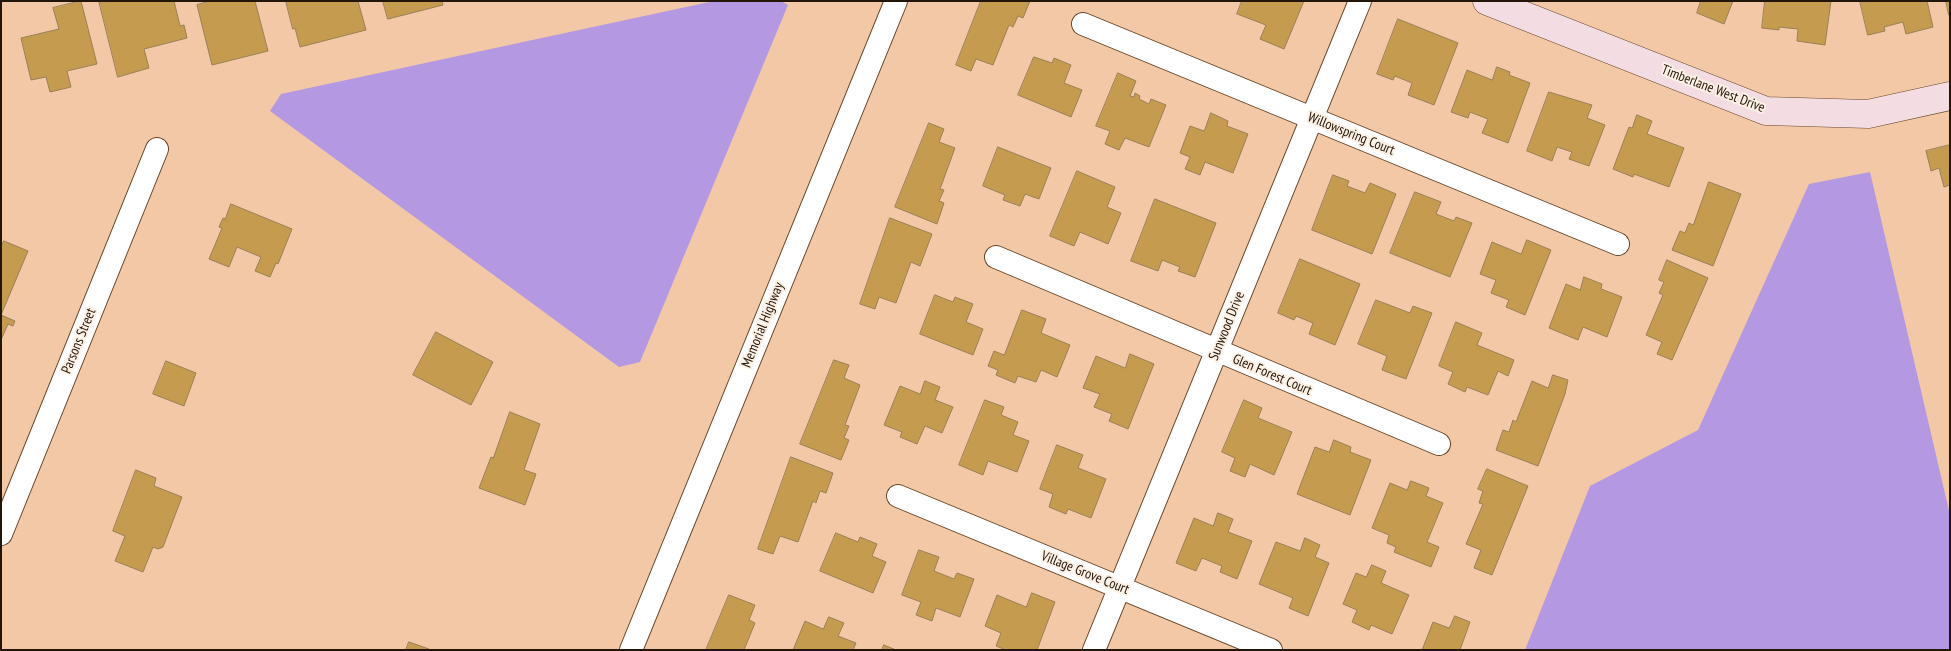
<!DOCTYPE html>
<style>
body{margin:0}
#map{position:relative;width:1951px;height:651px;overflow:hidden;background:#f2c8a7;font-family:"PT Sans Narrow",sans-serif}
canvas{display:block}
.frame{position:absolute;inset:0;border:2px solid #231508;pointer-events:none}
</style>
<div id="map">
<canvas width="1951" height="651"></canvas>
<div class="frame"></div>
</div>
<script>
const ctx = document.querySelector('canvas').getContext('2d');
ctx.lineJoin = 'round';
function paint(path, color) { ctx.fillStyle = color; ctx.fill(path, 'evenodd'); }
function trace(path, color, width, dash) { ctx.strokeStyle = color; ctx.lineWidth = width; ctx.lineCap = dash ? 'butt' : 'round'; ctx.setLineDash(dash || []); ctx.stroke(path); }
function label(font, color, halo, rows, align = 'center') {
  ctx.font = font + ' "PT Sans Narrow",sans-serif'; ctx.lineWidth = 4; ctx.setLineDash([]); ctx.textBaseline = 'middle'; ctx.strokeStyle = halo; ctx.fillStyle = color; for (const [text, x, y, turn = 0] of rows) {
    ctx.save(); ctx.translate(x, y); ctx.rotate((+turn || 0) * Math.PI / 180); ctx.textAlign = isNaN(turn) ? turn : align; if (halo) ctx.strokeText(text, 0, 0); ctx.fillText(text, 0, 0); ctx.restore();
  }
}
paint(new Path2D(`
 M714,1H781L788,5L640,362L619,367L270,111L281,94Z
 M1870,172L1950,515V650H1525L1590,486L1698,430L1809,184Z`), '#b499e2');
const building = new Path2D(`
 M81,1L97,64L67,71L71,87L50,92L46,77L31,80L21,38L59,29L53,8Z
 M99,1H174L180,26L184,25L187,38L144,49L149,68L118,77Z
 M210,1H255L268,51L212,65L197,5Z
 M286,1H358L366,30L300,47L295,28L293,29Z
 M383,1H442L443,5L388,19Z
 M981,1H1030L1023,18L1018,16L1013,27L1009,25L993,65L976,59L971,71L956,65Z
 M1242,1H1304L1284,49L1260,39L1266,25L1237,14Z
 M1701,1H1733L1724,24L1697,13Z
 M1765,1H1831L1825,45L1797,41L1798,29L1779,27V30L1762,28Z
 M1860,1H1927L1933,27L1906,34L1903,22L1884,27L1885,31L1868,35Z
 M1946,1H1950V14L1949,15Z
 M1398,19L1458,43L1434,105L1408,95L1412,83L1395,76L1393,80L1377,74Z
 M1034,57L1052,63L1054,58L1071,65L1064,83L1082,90L1071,117L1018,95Z
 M1497,67L1510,72L1509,75L1530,83L1508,143L1482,133L1488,119L1470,112L1468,118L1451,112L1467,70L1492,80Z
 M1118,73L1136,81L1130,96L1134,97L1135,93L1140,96L1139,99L1149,104L1151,99L1166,105L1149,147L1125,138L1119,150L1105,144L1110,131L1096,126Z
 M1549,92L1592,105L1587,118L1605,125L1589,166L1569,159L1572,152L1557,147L1552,161L1527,151Z
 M1211,113L1228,121L1227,126L1248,134L1233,173L1205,162L1200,175L1185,169L1190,157L1180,153L1190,126L1204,131Z
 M1637,115L1652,121L1647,134L1684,148L1669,187L1634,174L1633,177L1613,169L1629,127L1632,128Z
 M929,123L944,129L939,142L955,148L940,189L944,190L939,201L944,203L937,224L895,207Z
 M1950,145V185L1944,187L1939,168L1931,171L1926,151Z
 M998,147L1051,168L1039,199L1025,194L1020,206L1003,200L1005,195L983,186Z
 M1077,171L1115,187L1107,207L1121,213L1108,244L1080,232L1074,246L1050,236Z
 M1333,175L1349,181L1347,186L1365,193L1370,183L1396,194L1372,254L1312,230Z
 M1709,182L1741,194L1713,266L1672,250L1680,231L1685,233L1689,223L1693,225Z
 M1415,192L1441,202L1436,214L1454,221L1456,217L1472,223L1450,277L1390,253Z
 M1155,199L1216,223L1195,277L1178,271L1180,267L1162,260L1158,271L1131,261Z
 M231,204L292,229L278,264L276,263L270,277L255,271L261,257L237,247L229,267L209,259L222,228L219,227L223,218L225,219Z
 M890,218L932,234L920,266L911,262L896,303L879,297L875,309L860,304Z
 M1527,240L1551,250L1525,315L1506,307L1509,300L1491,293L1496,280L1480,274L1492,242L1521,254Z
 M4,241L28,251L1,315L15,321L13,326L8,324L1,340V247Z
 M1300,259L1360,284L1335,345L1309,334L1313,323L1296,316L1294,320L1278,313Z
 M1667,260L1708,278L1672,360L1657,354L1662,342L1646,335L1663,295L1659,293L1664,282L1659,280Z
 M1584,277L1602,284L1601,289L1622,297L1607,337L1583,327L1578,340L1549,328L1566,284L1580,290Z
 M935,295L953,302L955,297L973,304L966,322L983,329L973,355L920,334Z
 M1376,300L1410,313L1413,306L1432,313L1406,379L1382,370L1387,356L1358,344Z
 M1022,310L1046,319L1041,333L1070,345L1057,377L1041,370L1036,382L1018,376L1015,383L996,375L998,370L988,366L994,351L1004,355Z
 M1456,322L1482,333L1477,345L1514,360L1508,376L1498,371L1488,395L1467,387L1465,392L1448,384L1453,372L1439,366Z
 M436,332L493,362L471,405L413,375Z
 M1130,354L1154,364L1128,429L1109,421L1112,414L1094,407L1100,394L1083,388L1096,356L1125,368Z
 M834,360L849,365L844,378L860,385L845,425L849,426L844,438L849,440L841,460L800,444Z
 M166,361L196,373L184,406L153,394Z
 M1553,375L1568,380L1565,394L1538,466L1496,450L1503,430L1509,432L1513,420L1516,422L1532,381L1548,388Z
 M925,381L940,387L935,400L953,407L942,433L925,426L917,444L900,437L902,432L884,425L900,386L920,394Z
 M985,400L1004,407L1001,415L1018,422L1013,435L1029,441L1017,472L988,461L983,475L959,465Z
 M1244,400L1262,408L1258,418L1292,432L1274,475L1250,464L1245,477L1230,471L1235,458L1222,452Z
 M510,412L540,424L524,470L536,474L525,505L479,488L491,457L493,458Z
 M1334,440L1351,447L1350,452L1371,460L1350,515L1297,494L1315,447L1329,452Z
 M1057,445L1083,455L1078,468L1106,479L1091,518L1068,509L1066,514L1049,507L1053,494L1040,489Z
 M791,457L833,473L826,493L820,491L816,503L813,501L798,542L780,536L773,554L758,549Z
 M1487,469L1528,486L1492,575L1474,568L1481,550L1466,544L1483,504L1479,503L1483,491L1478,489Z
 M136,470L156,478L154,486L182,497L163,547L158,549L153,547L143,572L115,561L125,536L113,531Z
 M1411,481L1429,488L1426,496L1443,503L1427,542L1439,547L1431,567L1394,552L1396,547L1387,543L1389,535L1372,528L1390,483L1407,490Z
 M1218,513L1233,519L1228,532L1252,541L1237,579L1220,572L1222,566L1202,558L1196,571L1176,563L1194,518L1213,526Z
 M836,533L858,542L860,537L877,544L872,556L886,562L873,593L820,571Z
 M1305,538L1320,545L1315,557L1329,563L1308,616L1289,608L1293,598L1259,584L1276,542L1300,551Z
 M919,550L939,557L934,571L954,579L957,573L974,579L960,617L936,608L932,621L916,615L921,602L902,595Z
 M1372,565L1386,571L1381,583L1409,595L1392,634L1371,625L1369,630L1352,622L1357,610L1343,604L1356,573L1366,577Z
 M1032,593L1055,602L1037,650H1006L996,646L1001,633L985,626L997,595L1026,607Z
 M729,595L755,605L749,620L755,623L744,650H706Z
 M1455,616L1470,622L1460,650H1422L1433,622L1449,628Z
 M829,617L844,623L838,636L856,643L853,650H793L805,621L823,629Z
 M409,642L429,649L430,650H406Z
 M884,645L896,650H882Z`);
paint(building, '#c59b50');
trace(building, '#988056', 1);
const street = new Path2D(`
 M1083,24L1618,244
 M996,257L1439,444
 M898,496L1271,650
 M1,534L157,149
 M631,650L896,1
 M1094,650L1360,1`);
const secondary = new Path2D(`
 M1487,1L1766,111L1868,114L1950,96`);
trace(street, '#694628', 24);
trace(secondary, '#694628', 29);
trace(street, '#fff', 22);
trace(secondary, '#f4dce3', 28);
label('14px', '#231508', '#fdf0e5', [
 ["Timberlane West Drive",1713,89,21],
 ["Willowspring Court",1351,134,22],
 ["Memorial Highway",763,325,-68],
 ["Sunwood Drive",1227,326,-68],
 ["Parsons Street",79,341,-68],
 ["Glen Forest Court",1272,375,23],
 ["Village Grove Court",1085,573,22]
]);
</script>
